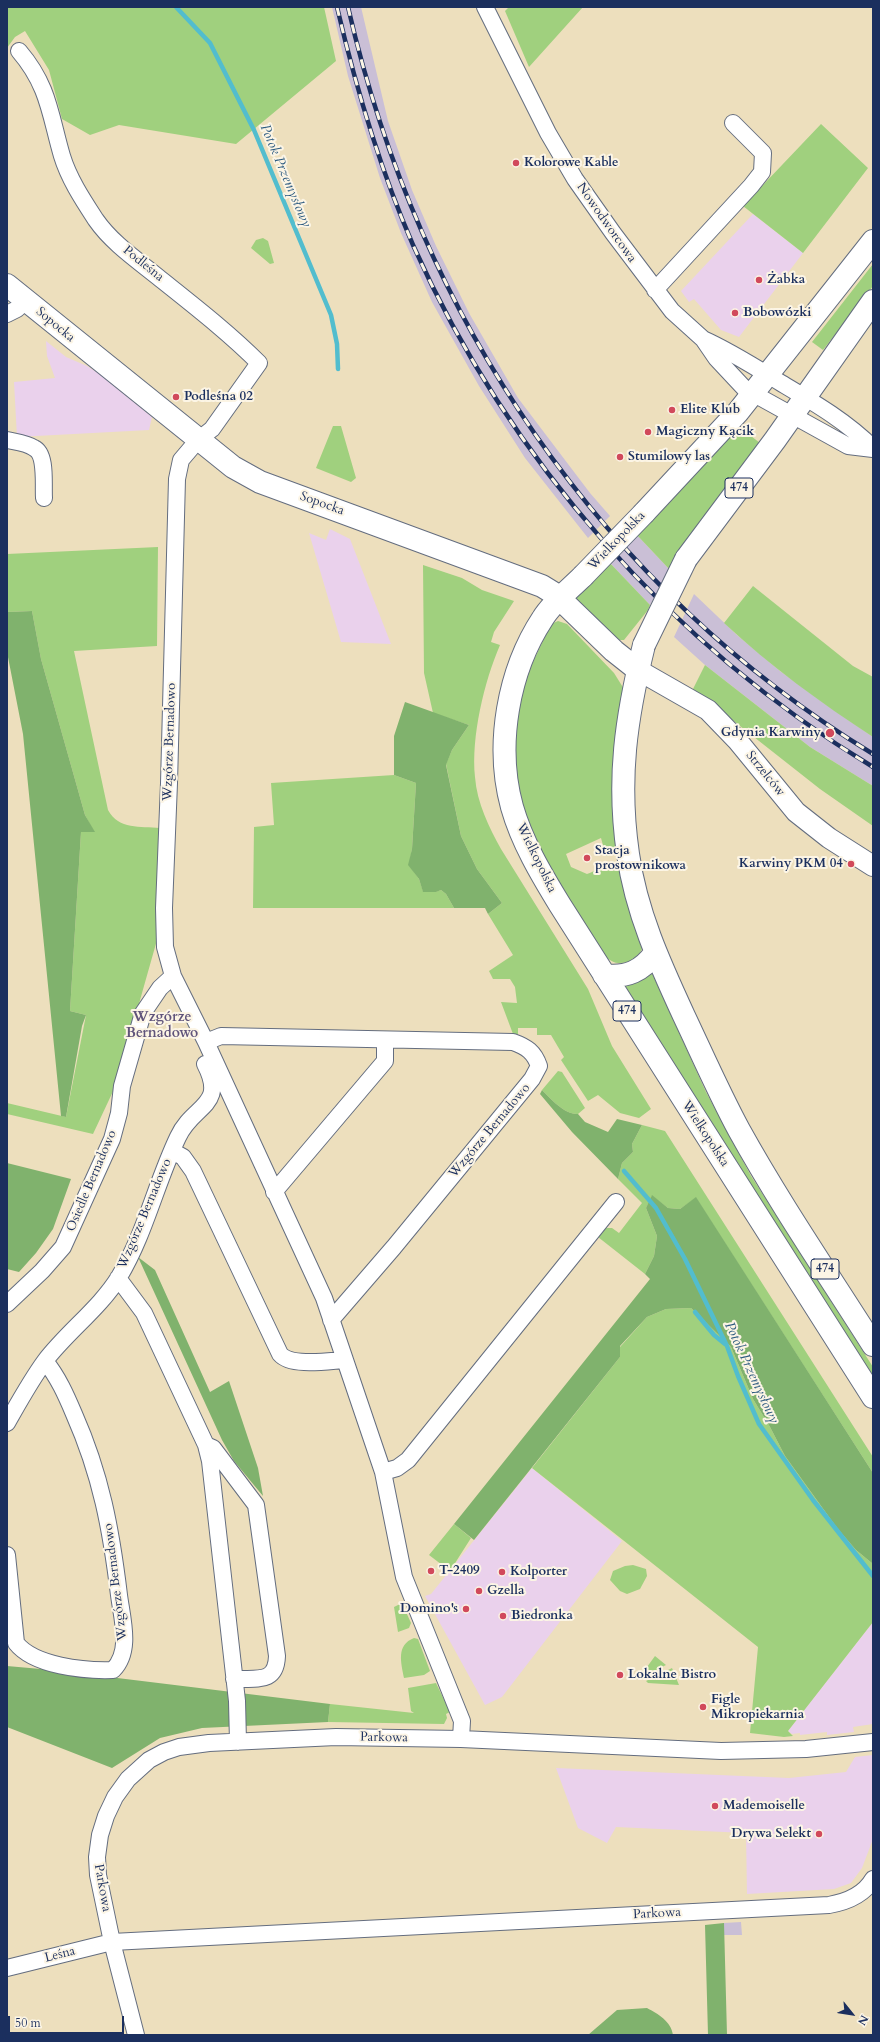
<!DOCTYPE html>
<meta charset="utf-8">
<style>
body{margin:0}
#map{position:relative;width:880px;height:2042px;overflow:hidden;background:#eddfbd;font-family:Cardo,serif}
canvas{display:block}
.frame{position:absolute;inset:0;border:8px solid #1b2f5e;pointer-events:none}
.north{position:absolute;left:832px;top:1994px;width:40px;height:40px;-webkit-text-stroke:3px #fcf5e5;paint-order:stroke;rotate:120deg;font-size:11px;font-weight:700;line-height:16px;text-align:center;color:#1b2f5e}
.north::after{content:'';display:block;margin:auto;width:14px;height:18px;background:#1b2f5e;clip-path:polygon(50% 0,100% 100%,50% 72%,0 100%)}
.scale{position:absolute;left:8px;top:2016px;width:116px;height:18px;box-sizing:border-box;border:2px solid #1b2f5e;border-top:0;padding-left:5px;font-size:12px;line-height:14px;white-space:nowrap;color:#1b2f5e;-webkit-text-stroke:3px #fcf5e5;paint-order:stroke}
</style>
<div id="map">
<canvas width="880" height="2042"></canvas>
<div class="frame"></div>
<div class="north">N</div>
<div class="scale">50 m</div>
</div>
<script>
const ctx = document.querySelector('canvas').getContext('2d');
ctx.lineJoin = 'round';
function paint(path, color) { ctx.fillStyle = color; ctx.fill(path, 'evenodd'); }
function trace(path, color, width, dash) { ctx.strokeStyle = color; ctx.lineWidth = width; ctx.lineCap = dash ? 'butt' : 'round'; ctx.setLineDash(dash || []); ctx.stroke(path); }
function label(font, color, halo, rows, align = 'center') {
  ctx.font = font + ' Cardo,serif'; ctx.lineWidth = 4; ctx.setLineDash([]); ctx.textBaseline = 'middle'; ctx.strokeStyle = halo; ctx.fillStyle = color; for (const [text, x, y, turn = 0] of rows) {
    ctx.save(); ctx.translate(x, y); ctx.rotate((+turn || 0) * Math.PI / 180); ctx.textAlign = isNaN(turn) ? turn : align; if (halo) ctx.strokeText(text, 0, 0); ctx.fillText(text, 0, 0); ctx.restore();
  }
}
paint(new Path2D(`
 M753,214L803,253L739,337L721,330L694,299L689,302L681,291Z
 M46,341L66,357L87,366L98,373L152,417L149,430L17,437L14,382L55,378L47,356Z
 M330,529L350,539L391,644L341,642L309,533L326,540Z
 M532,1468L622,1541L502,1697L485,1705L425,1596L431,1594Z
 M873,1622V1724L853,1727L854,1732L827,1735V1732L800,1735V1733L792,1734L788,1731Z
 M873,1755V1839L862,1868L851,1883L834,1889L747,1894L746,1833L616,1827L607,1843L578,1828L556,1768L789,1778L846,1772L855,1757Z`), '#ead1ec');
paint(new Path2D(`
 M332,7H361L388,121L412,190L436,246L469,313L518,398L590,493L610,516L588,538L525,458L479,386L432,302L401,233L380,178L348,76Z
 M636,534L670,570L650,605L609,562Z
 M694,594L737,635L780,671L825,704L873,737V786L810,747L705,665L674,637Z
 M741,1922L742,1935H724V1923Z`), '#cabfd6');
paint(new Path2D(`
 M7,7H324L336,61L236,144L119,125L90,135L62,119L49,70L25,31L15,37L7,48Z
 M509,7H583L529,67L505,11Z
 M821,124L868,168L803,253L743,206Z
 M263,238L268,241L274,263L270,264L251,248L256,240Z
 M873,264V286L823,350L812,342Z
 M333,426H341L356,478L351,482L316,468Z
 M738,426L760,443L670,570L636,534Z
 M158,547L157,646L74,651L108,810C119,830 140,826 160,828L157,940L116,1085L93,1134L7,1114V1103L66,1117L86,1015L70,1011L81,832H94L85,815L41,659L32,611L7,612V554Z
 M609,562L650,605L648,610L624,640H617L576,601V595Z
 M423,565L462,578L482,590L514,601L494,632L491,642L500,645C484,682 471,737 475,777C477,803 489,827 501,849L588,989L612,1046L651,1109L639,1118L620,1113L598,1095L588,1101L561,1060L564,1057L551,1035H537V1028H518V1034H513L501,1002L517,1003L515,987L510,979H493L489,971L513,955L488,914L502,903L477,869L461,836L446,764L452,750L469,725L433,713L424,673Z
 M753,586L853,666L873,677V737C821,703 770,666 724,623Z
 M558,621L567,624L614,673L624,689L617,848L611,855L606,856L601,838L566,854L571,867L587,874C603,868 609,861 624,873L637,934L642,949L636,960C621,964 614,966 603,954L528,833L518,798L513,754L522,685L551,624Z
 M705,665L810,747L873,786V826L820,789L693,689Z
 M394,775L416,783L412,849L409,865L419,879L423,891L435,892L441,890L446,894L454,908H253L254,827L274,825L271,783Z
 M650,969L706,1092L751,1176L873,1367V1380L621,983Z
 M558,1071L562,1072L585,1108L578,1114C565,1115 551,1099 542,1090Z
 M642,1125L665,1131L873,1457V1473L696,1198L680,1209L668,1208L652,1196L646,1208L657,1236L654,1256L645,1274L598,1237L605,1228H612L619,1233L642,1203L618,1179L622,1163L633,1152L632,1144Z
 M691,1308L731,1347L753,1399L770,1427L785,1456L837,1528L856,1550L873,1564V1622L788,1731L793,1736L784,1737L750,1733L758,1647L532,1468L620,1357V1347L647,1317L666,1309Z
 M454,1524L471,1538L450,1571L429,1555Z
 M633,1565L646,1569L647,1576L640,1589L627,1594L620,1591L610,1580L613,1571L625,1566Z
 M402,1603L411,1623L409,1628L398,1632L394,1607Z
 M414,1638L418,1639L430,1671L424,1675L404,1678C401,1662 396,1645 414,1638Z
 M655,1656L666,1665L646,1675L647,1667Z
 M672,1668L679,1685L648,1683L646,1681Z
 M436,1683L450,1712L446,1714L447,1718L444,1724L328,1722L330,1704L414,1713L411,1711L408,1688Z`), '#a0d07e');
paint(new Path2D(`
 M32,611L41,659L85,815L95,832H81L70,1011L86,1015L82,1026L66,1117L61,1116L23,734L7,652V612Z
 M405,702L469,725L452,750L446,765L461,836L477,869L502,903L488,914L485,908H454L446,894L441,890L436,892H423L419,879L408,865L412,849L416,783L394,775V736Z
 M542,1090C551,1099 565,1115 578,1114L585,1122L608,1132L617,1119L642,1125L632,1144L633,1152L622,1163L618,1179L572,1132L540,1094Z
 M7,1163L71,1179L53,1229L36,1253L19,1272L7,1269Z
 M652,1195L668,1208L680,1209L696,1197L873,1473V1564L856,1550L837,1528L785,1456L770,1427L753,1399L731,1347L691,1308L666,1309L647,1317L620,1346V1357L474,1540L454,1524L650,1279L645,1274L654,1256L657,1236L646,1208Z
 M138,1257L155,1270L210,1392L229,1381L258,1468L263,1496L234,1461L222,1440Z
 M7,1666L52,1670L330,1704L328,1722L202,1728L160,1738L112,1768L7,1727Z
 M724,1923L727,2035H708L705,1925Z
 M647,2008C658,2014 671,2021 673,2035H588L617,2010Z`), '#80b26d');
trace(new Path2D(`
 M176,7L210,43L254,130L331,315L337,344L338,369
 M624,1171L656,1208L685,1259L727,1346L738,1376L759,1424L813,1500L873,1576
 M695,1312L714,1335L725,1344`), '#52bdce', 4.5);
const minor = new Path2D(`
 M485,7L548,133L575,179L613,233L672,311L703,339L716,358L745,389L848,446L873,449
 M19,51C49,86 50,115 62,156C69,179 83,200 96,220C112,243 137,260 158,277C193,305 228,332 259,363L212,429L198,440L181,460L177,479L169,783L164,908L165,947L173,976L206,1042L221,1036L513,1042C527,1047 534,1052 539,1066L532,1079L394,1247L331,1320
 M655,290L751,186L762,172L763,153L733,123
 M7,314L17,309L26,300
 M703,339C730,351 755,367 781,383C813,402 846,421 873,448
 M7,440C16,442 27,443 34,448C47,454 43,485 44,498
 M206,1042L324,1298L383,1472L404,1577L462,1721L461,1739
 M172,1151L183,1157L193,1171L280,1354C291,1367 328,1361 344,1360
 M274,1192L385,1061V1041
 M118,1278L144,1313L206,1445L210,1461L237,1701L238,1742
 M7,1304L42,1271L63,1247L112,1139L119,1113L122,1086L143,1013L160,988L173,976
 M7,1423C19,1402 31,1380 45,1361C67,1332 100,1308 119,1277C145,1234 156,1183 178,1137C193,1104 227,1107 205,1064
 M206,1445L213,1448L256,1505L277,1656C276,1684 257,1678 234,1679
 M383,1472L397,1468L408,1460L616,1202
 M7,1555L16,1643C34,1666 84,1671 113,1670C132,1651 122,1619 119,1595C111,1529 101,1475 74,1414C66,1395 58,1377 45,1361
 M7,1968L112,1942L829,1905C846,1902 864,1895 873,1879
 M136,2035L112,1942L98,1875L97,1857L100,1835L106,1816L115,1797L128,1779L149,1760L164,1752L179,1747L209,1743L336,1737L461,1739L721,1751L806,1749L873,1742`);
const tertiary = new Path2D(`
 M638,670L708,710L737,740L796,812L829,838L873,866`);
const secondary = new Path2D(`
 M7,285L233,467L260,482L542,586L555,594L614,651L638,670`);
const primary = new Path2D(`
 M644,513L738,412L873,241
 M686,559L775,440L873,301
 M583,576C570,589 553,602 543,618C508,671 495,745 512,807C522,842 541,874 560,905L873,1397
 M644,645C626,718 617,779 628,854C636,912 660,964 684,1016C702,1054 719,1093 739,1130C780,1204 828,1274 873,1345
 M604,975C627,978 642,971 655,953`);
trace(minor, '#646d7f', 18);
trace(tertiary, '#646d7f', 22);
trace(secondary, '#646d7f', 24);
trace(primary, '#646d7f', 24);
trace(minor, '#fff', 16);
trace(tertiary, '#fff', 20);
trace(secondary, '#fff', 22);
trace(primary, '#fff', 22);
const rail = new Path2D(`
 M337,7C356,88 380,169 413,245C509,460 671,645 873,767
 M348,7C419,316 600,587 873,754`);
trace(rail, '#1b2f5e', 4.5);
trace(rail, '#fcf5e5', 3, [9]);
const primaryBridge = new Path2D(`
 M583,576L644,513
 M644,645L686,559`);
trace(primaryBridge, '#646d7f', 24, []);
trace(primaryBridge, '#fff', 22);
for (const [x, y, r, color] of [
 [516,163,4,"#d1495b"],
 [759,280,4,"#d1495b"],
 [735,313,4,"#d1495b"],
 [176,397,4,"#d1495b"],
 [672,410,4,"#d1495b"],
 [648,432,4,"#d1495b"],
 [620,457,4,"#d1495b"],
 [830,733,5,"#d1495b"],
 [587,858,4,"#d1495b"],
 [851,864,4,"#d1495b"],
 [431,1571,4,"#d1495b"],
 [502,1572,4,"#d1495b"],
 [479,1591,4,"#d1495b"],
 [466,1609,4,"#d1495b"],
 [503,1616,4,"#d1495b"],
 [620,1675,4,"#d1495b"],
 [703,1707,4,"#d1495b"],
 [715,1806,4,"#d1495b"],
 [819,1834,4,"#d1495b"]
]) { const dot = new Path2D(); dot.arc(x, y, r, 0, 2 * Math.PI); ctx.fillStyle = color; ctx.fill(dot); trace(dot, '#fcf5e5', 1.5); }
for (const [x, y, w] of [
 [739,488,28],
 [627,1011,28],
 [825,1269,28]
]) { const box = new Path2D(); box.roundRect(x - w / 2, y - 10, w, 20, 3); ctx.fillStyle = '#fcf5e5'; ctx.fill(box); trace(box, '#1b2f5e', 1); }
label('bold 12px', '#1b2f5e', null, [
 ["474",739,488],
 ["474",627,1011],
 ["474",825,1269]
]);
label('bold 13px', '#1b2f5e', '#fcf5e5', [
 ["Kolorowe Kable",524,163],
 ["Żabka",767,280],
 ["Bobowózki",743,313],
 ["Podleśna 02",184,397],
 ["Elite Klub",680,410],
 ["Magiczny Kącik",656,432],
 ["Stumilowy las",628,457],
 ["Gdynia Karwiny",821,733,"right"],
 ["Stacja",595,851],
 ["prostownikowa",595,866],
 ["Karwiny PKM 04",843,864,"right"],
 ["T-2409",439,1571],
 ["Kolporter",510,1572],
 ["Gzella",487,1591],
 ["Domino's",458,1609,"right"],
 ["Biedronka",511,1616],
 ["Lokalne Bistro",628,1675],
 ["Figle",711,1700],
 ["Mikropiekarnia",711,1715],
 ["Mademoiselle",723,1806],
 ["Drywa Selekt",811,1834,"right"]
], 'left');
label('13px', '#1b2f5e', '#fcf5e5', [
 ["Nowodworcowa",606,223,55],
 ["Podleśna",143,264,39],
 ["Sopocka",55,325,40],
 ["Sopocka",322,504,20],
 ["Wielkopolska",617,541,-46],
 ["Wzgórze Bernadowo",170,742,-88],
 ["Strzelców",765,774,51],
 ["Wielkopolska",536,858,64],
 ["Wzgórze Bernadowo",490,1131,-50],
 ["Wielkopolska",705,1134,57],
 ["Osiedle Bernadowo",92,1181,-67],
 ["Wzgórze Bernadowo",145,1214,-67],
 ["Wzgórze Bernadowo",116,1582,-97],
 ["Parkowa",384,1738,1],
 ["Parkowa",102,1888,80],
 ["Parkowa",657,1914,-3],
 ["Leśna",60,1955,-14]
]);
label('italic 14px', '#2c5a80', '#fcf5e5', [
 ["Potok Przemysłowy",285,176,67],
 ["Potok Przemysłowy",751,1373,65]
]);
label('bold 14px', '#60547b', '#fcf5e5', [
 ["Wzgórze",162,1018],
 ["Bernadowo",162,1034]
]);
</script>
